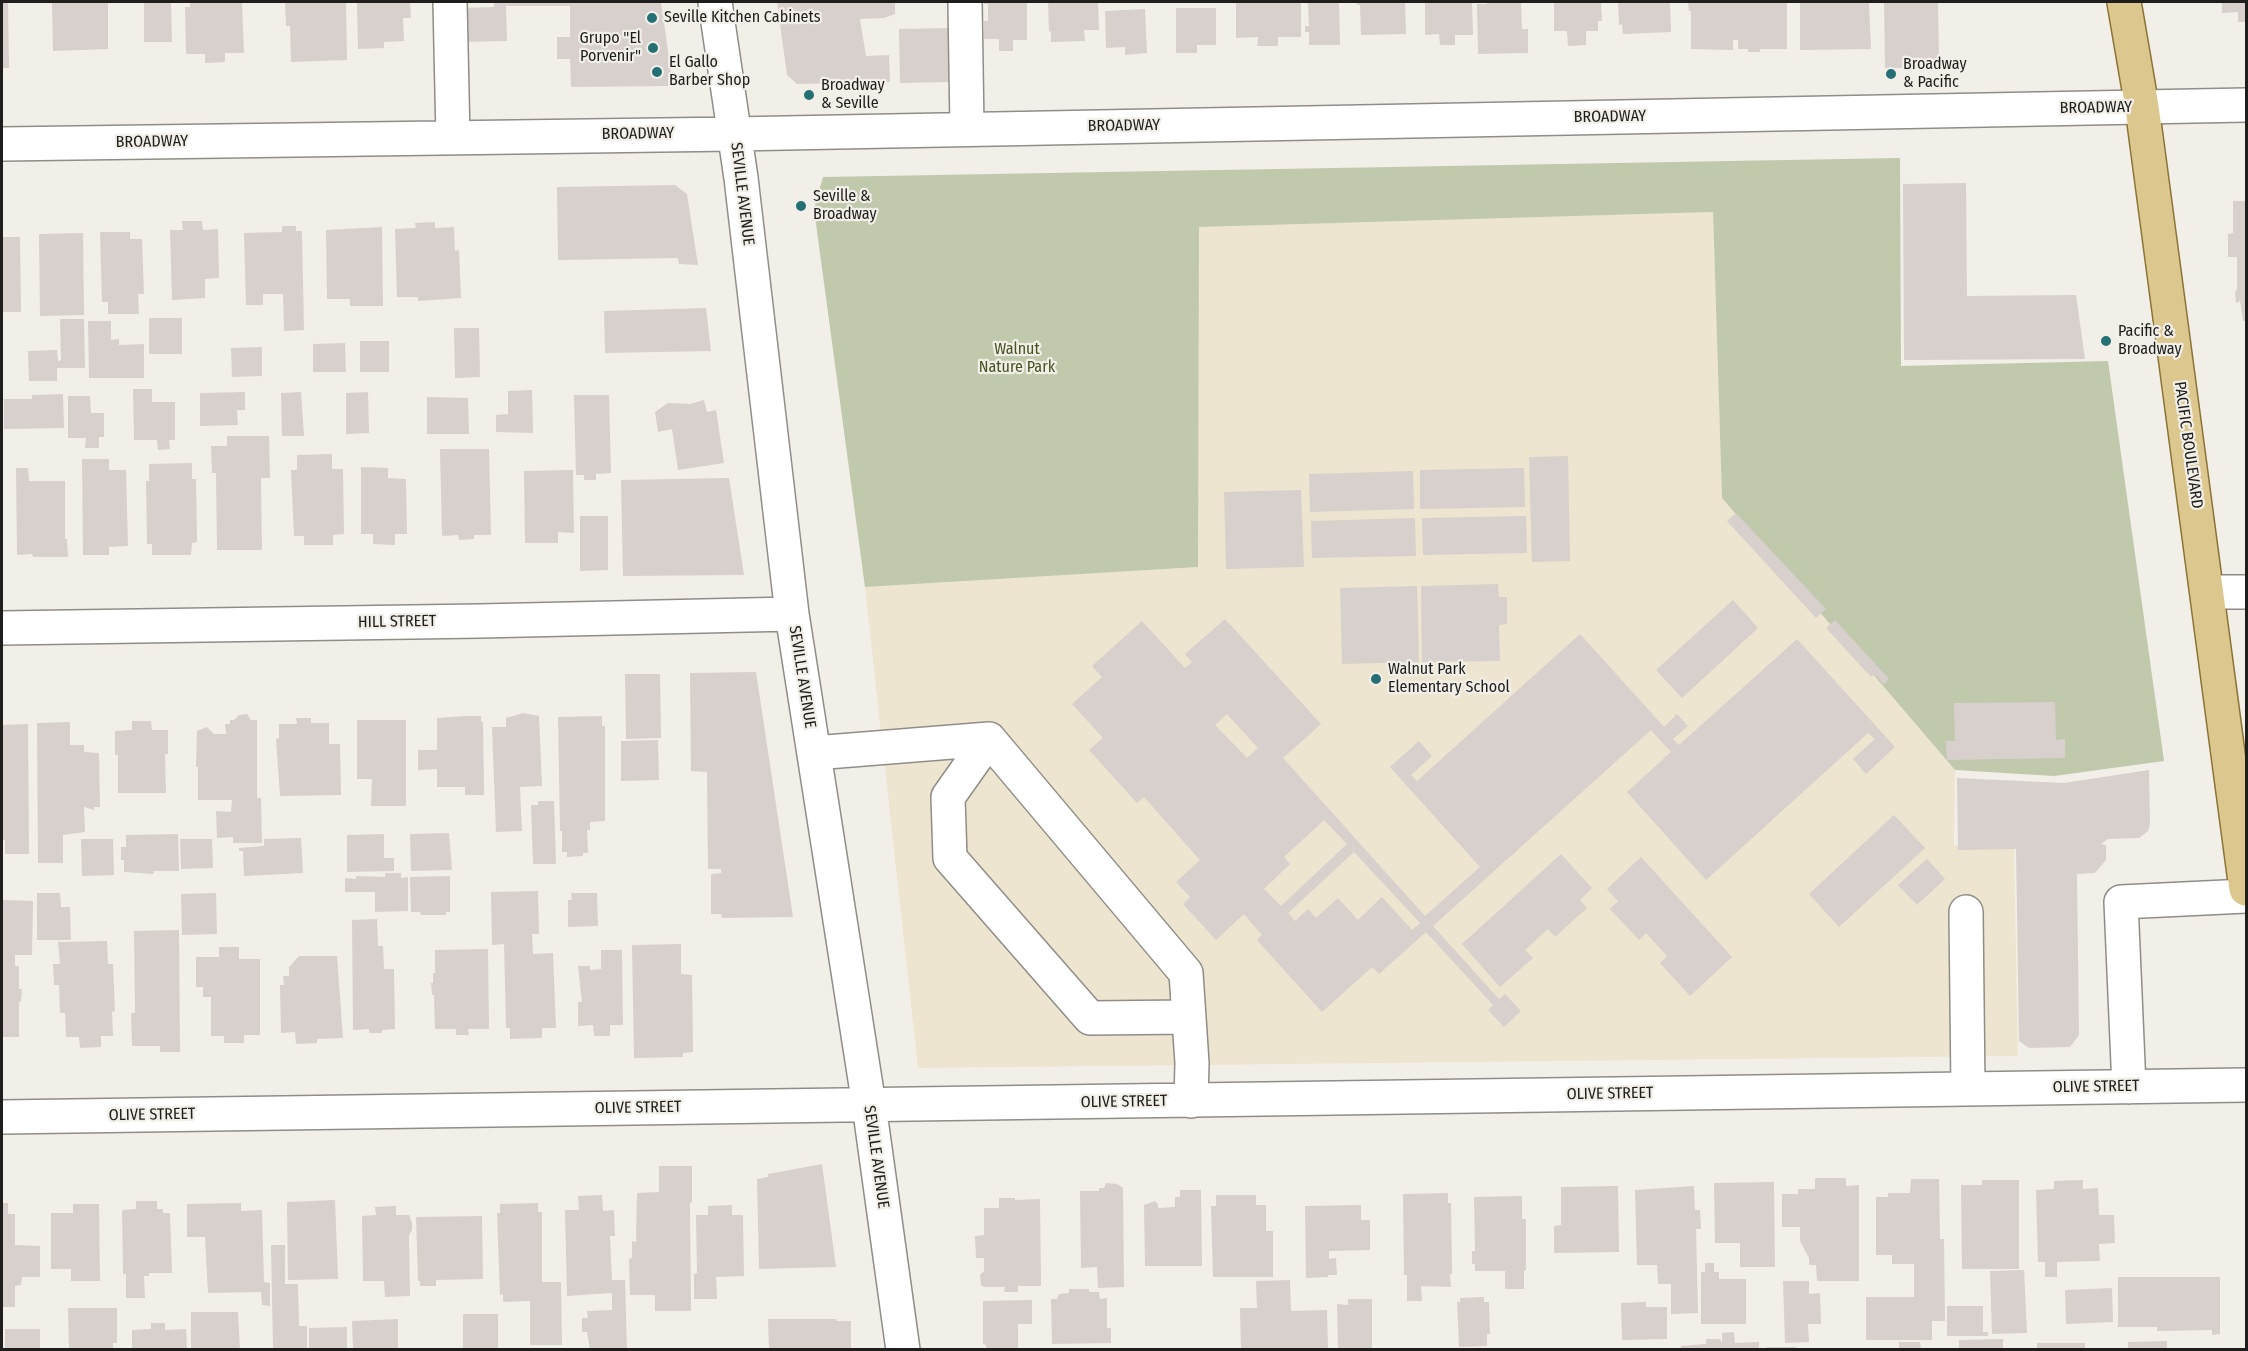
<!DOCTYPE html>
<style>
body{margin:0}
#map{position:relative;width:2248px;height:1351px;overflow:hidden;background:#f2efe9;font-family:"Fira Sans Condensed",sans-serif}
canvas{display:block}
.frame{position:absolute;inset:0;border:3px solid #1f1e1c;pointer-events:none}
</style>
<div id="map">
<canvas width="2248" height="1351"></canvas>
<div class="frame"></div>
</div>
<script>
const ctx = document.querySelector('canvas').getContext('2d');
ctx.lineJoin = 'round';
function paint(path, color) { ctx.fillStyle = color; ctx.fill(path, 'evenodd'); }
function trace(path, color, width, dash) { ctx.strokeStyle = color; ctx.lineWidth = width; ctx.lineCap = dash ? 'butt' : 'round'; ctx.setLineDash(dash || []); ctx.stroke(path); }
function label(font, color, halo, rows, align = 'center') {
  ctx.font = font + ' "Fira Sans Condensed",sans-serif'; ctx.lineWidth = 4.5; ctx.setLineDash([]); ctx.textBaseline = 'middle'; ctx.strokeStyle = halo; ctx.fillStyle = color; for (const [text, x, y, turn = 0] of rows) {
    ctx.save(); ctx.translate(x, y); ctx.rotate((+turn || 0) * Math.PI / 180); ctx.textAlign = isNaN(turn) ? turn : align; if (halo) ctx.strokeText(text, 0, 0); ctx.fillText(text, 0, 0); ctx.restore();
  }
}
paint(new Path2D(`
 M1713,212L1722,498L1955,770L1954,845L2014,846L2018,1056L918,1068L865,587L1198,567V227Z`), '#ede5cf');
paint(new Path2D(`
 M1900,158L1901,366L2108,361L2164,761L2054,776L1955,770L1722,498L1713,212L1199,227L1198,567L865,587L814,209L823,177Z`), '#c0c9ac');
paint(new Path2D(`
 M2,2H8L9,68H2Z
 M52,2H108V49L53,51Z
 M144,2H171L172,42H144Z
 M190,2H242L244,53H225V62L205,63V54H186L185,7H190Z
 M285,2H346L347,60L291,62L290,26H286Z
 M357,2H410L411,18H403L404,41L384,42V48L358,49Z
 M494,2H661L673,86L571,87L570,59H557V37H570V6H506L507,41L462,42L461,8L494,7Z
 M777,2H895V14L884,18L860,19L866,56L889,55L890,82L797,84L787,75Z
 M984,2H1027V40H1013V51H999V39H984V21H988V4H984Z
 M1048,2H1098L1099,30H1084L1085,41L1051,42V31L1049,32Z
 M1236,2H1301V37H1278V46H1257L1258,37L1236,38Z
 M1308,2H1339L1340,45H1309V32H1305V26H1309Z
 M1357,2H1405L1406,34L1361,35L1360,5H1357Z
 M1425,2H1472L1473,35H1455V45H1440L1439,34L1425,35Z
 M1487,2H1521L1522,29H1528V53L1478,54L1477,4H1487Z
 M1554,2H1601L1602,21H1598V31H1586V45L1568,46L1567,31H1554Z
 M1618,2H1670L1671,32L1623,34L1622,24L1619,25Z
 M1688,2H1787V49H1760V52H1748V49H1738V40H1733V50L1691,49V11H1689Z
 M1800,2H1869L1871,49L1800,50Z
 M1884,2H1938L1939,60H1930L1929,68H1885Z
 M2222,2H2246V22H2238V12L2222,13Z
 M1176,8H1216V45H1197V53H1176Z
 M1145,9L1147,53L1125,55V47L1106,48L1105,11Z
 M950,28L952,82L900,83L899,29Z
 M1966,183L1967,296L2076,295L2085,359L1904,360L1903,184Z
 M675,185L687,194L698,265L679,264L678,258L558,260L557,187Z
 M2233,201H2246V321H2243L2240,301L2236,303L2235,291L2237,290V257H2228V234L2233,233Z
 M182,221H202L203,230L218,229L219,278L205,279V298L172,300L170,230H183Z
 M435,222V228L454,227L455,251L459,250L461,298L418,301V297H397L395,229L416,228L415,223Z
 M282,226H296V231H302L304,330L284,331L283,294H263V305H246L244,233L282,232Z
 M382,227L383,306H350V299H327L326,230Z
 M100,232H130V239H142L144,294H138L139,314H108V302H102Z
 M83,233L84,315L40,316L39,234Z
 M2,237H20L21,312H2Z
 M706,308L711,351L605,353L604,311Z
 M149,318H182V354H149Z
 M60,319H84L85,368H57V381H29L28,351L57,350L58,361L61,360Z
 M88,321H111V340L119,339V345L144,344V378H89Z
 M454,328H479L480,377L455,378Z
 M360,341H389V372H360Z
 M345,343L346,372H313V344Z
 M262,347V376L232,377L231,348Z
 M133,389H152V402H175V440H169L170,449L158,450L157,440H134Z
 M532,390L533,433L496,432V415L508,414V391Z
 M245,392V410H237L238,425L200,426V393Z
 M301,392L304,436H282L281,393Z
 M368,392L369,433L346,434V393Z
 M63,394L64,428L4,429V399H32V395Z
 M574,395H609L611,473L596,474V480H584V475H576Z
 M68,396H90L91,413H104V437H99V448H85L86,438H68Z
 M427,397L468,398L469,434H427Z
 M704,400L707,412L716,410L724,463L678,470L672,429L658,432L655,412L668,403L690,404Z
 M227,436H269L270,478H261L262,550H217L216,473H212L211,446H227Z
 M440,449H489L491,535H474V539L459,540L458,535L442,536Z
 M332,454V469H343L344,534L333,535V545H304V536H294L291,470H297V455Z
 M1568,456L1570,561L1532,562L1529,457Z
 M82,459H109V470H126L128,546L109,547V555H83Z
 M192,463V479H196L197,542L192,543L191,555H152V544H147L146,481H149V464Z
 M361,467L388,468V478L406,479L407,534H395V545L373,544V534H361Z
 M16,468H28L29,481H65V539H67L68,557H33L32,554L17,555Z
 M1524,468L1525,507L1420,509V470Z
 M573,470L574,533L558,532V543H525L524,471Z
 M1413,471L1414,509L1310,512L1309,474Z
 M729,478L744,575L623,576L621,480Z
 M1301,490L1304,567L1226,569L1224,492Z
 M1736,513L1826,609L1816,618L1727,521Z
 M580,516H608V570L580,571Z
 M1526,516L1527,553L1423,555L1422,518Z
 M1415,518L1416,556L1312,558L1311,521Z
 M1498,584L1499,597H1507V624L1499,625L1500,661L1422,662L1421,586Z
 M1417,586L1419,662L1342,664L1340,588Z
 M1733,600L1758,628L1682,698L1656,670Z
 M1225,619L1321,724L1283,758L1425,916L1480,867L1390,767L1419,741L1432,756L1411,775L1417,781L1580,634L1664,727L1677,714L1688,726L1673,739L1679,745L1797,639L1895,747L1866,774L1853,759L1875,739L1868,733L1706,880L1627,792L1671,752L1651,730L1433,926L1499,999L1505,994L1521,1011L1504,1027L1488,1010L1493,1005L1426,932L1379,974L1372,967L1322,1012L1257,940L1262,935L1244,914L1216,940L1183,904L1190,897L1176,882L1200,860L1144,797L1137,803L1089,750L1103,738L1072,704L1102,677L1092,666L1142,621L1185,668L1192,662L1185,654ZM1227,714L1258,748L1247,758L1215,725ZM1324,820L1347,844L1281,906L1264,889L1290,864L1284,857ZM1354,852L1420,923L1412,930L1382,897L1358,920L1338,898L1316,918L1308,909L1295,921L1288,913Z
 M1835,620L1889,679L1884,684L1874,674L1871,677L1826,628Z
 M756,672L793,917L722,918L721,914H711V874L721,873V869H708L707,772L691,771L690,673Z
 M625,674H660L661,738L626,739Z
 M2055,702L2056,740L2065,739V758L1947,760L1946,741H1955L1954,703Z
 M523,713L539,716L542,786L520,787L522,831L496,832L492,727H506V718Z
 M247,714L251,720H257V798H261L262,843H233V837L217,838L216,811L231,812L232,800H198V767H196L197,731L207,727L214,734H226L225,724H230V720H234L239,715Z
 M466,716H481V721L483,722L484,795H465V787H437V769L418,770V750H437V718Z
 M602,716V726H605V821L590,822V830H587L588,853H583V856L567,857V852H562V831H560L558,717Z
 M296,718H311V723H329V744H340L341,795L280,796L276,739L279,738V724H297Z
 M357,720H406V806H371L372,779H357Z
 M132,721H151L152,730H168V754H165L166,793H118V755H115V731L132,730Z
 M70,722V745H84V752L99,753L100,807H94V810L84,807L85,832L63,835V863H38L37,723Z
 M28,724L29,854H5V840H2V725Z
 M658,740L659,780L621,781V741Z
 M2149,770L2150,824L2148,831L2139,838L2108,839L2101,844L2106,845V860L2095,873L2077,874L2079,1035L2070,1047L2029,1048L2019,1041L2016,849L1958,850L1957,778L2064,783Z
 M538,801H554L556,864H533L531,805H538Z
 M1894,815L1925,848L1839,927L1809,894Z
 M449,833L452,870L411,871L410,834Z
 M178,834L179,871H153L154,874L124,872V860H121V847H126V835Z
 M384,834V858H394V871L347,872V835Z
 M301,838L303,873L244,876L243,851H239V848L264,846V839Z
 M81,839H113L114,875L82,876Z
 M180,839H212L213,868L181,869Z
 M1561,854L1592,888L1580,900L1587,908L1555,937L1548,929L1525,950L1533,958L1500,987L1462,944Z
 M1641,857L1732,957L1690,996L1660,963L1667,956L1646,933L1639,940L1610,909L1618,901L1607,889Z
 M1927,859L1945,879L1917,905L1898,885Z
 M385,873H401V878L408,877V911L375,912V892H345V878L356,879V876L385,877Z
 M450,876V912H446V915H421L420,912H411L410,877Z
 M538,891L539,934H532L533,954L553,953L556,1028H542V1038L510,1039V1028H506L504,944L492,945L491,892Z
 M37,893H60L61,907H70L71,940H37Z
 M216,893L217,934L182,935L181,894Z
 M571,893H597L598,926L568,927V900H572Z
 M2,900L33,901L32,955H15V966H19V989H22L21,1001L19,1002V1037H2L3,922H2Z
 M377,919L378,946H383L384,969H394L395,1029L382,1030V1033H369V1029L353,1030L352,920Z
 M179,930L180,1052H160V1046H132L131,1013H135L134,931Z
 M107,941L108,964H113L115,1011L112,1012L113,1036H101V1047L80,1048L79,1037H66L65,1013H60L59,985H54L53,964H60L58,942Z
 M681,944V974L692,975L693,1052L683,1053V1057L634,1058L632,945Z
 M219,947H239V959H260V1035H244V1043H224V1036H211V997H203V987H196V957H219Z
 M488,949L489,1029H468L469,1035H456V1029H435L434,995H432L431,983H433V973H435V950Z
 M601,950H622L623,1025H610V1036H594L593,1025L578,1026V1002H582L578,966H590V970L601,969Z
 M299,956H337L343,1038L317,1039V1043L296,1044L295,1032L281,1033L280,985H284L283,976H289V967Z
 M822,1164L836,1267L759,1269L757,1179L768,1177V1174Z
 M659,1166H692V1202L690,1203L691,1311H655V1295H630L629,1259L632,1258V1241L636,1242L637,1193L659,1192Z
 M1815,1178H1846V1186L1859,1185V1281H1817L1816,1265H1809V1258L1800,1241V1227H1782V1194H1798V1189H1815Z
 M1911,1179H1939L1940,1239H1944L1945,1321H1932V1340H1866V1297H1914V1264H1892V1255H1876V1197H1888V1193H1910Z
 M1982,1180H2019V1269H1962L1961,1185H1982Z
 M2083,1180V1189L2098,1188L2099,1215H2114L2115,1243L2099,1244L2100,1261L2057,1262V1277H2045V1262H2038L2036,1190L2054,1189V1181Z
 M1774,1182L1775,1267H1740V1243H1715L1714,1183Z
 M1106,1183L1117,1184L1123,1188L1124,1287L1098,1288L1097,1267L1081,1268L1080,1191H1099V1188H1104Z
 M1618,1186L1619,1252L1554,1253V1226L1561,1225V1187Z
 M1694,1186L1695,1210H1700L1701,1229H1696L1698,1313L1671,1314V1284H1658L1657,1265H1637L1635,1190Z
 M1180,1190H1201L1202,1266H1145L1144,1205L1155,1201L1158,1204V1208L1175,1207V1197H1180Z
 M1448,1193V1203H1451L1452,1274H1450L1451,1287L1421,1286L1422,1301H1407V1275H1404L1403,1194Z
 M602,1195L603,1211L614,1210L615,1236H610L612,1280H625L627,1350H590L587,1332H582V1318H588L587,1311L612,1310V1293L567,1296L565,1210H579L578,1196Z
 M1216,1195H1256V1205H1266V1231H1273V1277H1213L1211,1206H1216Z
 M1522,1196V1219H1526V1270L1524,1271V1289H1505V1271H1475V1264H1472V1251H1475L1474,1197Z
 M999,1198H1015V1200L1040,1199L1041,1286H1018V1292H1004L1005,1287H984L981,1285L980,1275L984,1271V1258H976L975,1236L984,1235V1208H999Z
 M335,1200L338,1279L288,1280L287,1202Z
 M136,1201H157V1209H163V1213H170L172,1273H149V1276H144L145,1298H126V1274H123L122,1210L136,1209Z
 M2,1203H8V1214H15V1245L40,1246V1277H22L21,1285L15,1286V1307H2Z
 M241,1203V1211L262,1210L264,1282L270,1283V1306L262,1305L261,1292L208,1293L205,1237H187V1204Z
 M538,1203V1212H542V1282H561L562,1345H530V1301L503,1302V1294L500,1295L497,1213H500V1204Z
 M73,1204H99L100,1281H71V1269H51V1213H73Z
 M732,1205V1215H743L744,1276L716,1277L717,1299H694V1274L697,1273L696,1215H708V1206Z
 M1361,1205V1220H1370V1250L1329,1251V1259L1336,1258L1337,1275H1328V1277L1306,1278L1305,1206Z
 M396,1206V1215H409L412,1223V1230L409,1235L410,1296L385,1297L384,1281H363L362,1216L376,1215L375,1207Z
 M482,1216L483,1279L436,1280V1286H420V1281H418L416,1217Z
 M271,1245H285V1284H298L299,1326H307V1350H273Z
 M1705,1263H1714V1272H1719V1279H1746V1324H1701V1272H1705Z
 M2024,1270L2027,1333L1992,1334L1990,1271Z
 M2118,1277H2220V1334L2212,1335V1330L2157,1331V1327H2118Z
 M1290,1280L1291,1311L1327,1310L1328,1349L1241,1350L1240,1308H1257L1256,1281Z
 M1783,1281H1809V1294L1820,1293L1821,1324H1808L1809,1342L1785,1343Z
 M2112,1288L2113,1322L2066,1324L2065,1290Z
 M1069,1289H1089V1292H1099L1100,1299L1107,1298V1328H1111V1343L1052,1344L1051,1299H1057L1059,1294L1069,1293Z
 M1484,1297V1302H1489L1490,1334H1487V1346L1459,1347L1457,1302H1460V1298Z
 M1348,1299H1372V1350H1338L1337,1304L1348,1305Z
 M1032,1300V1324H1018V1349H986V1345L983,1344V1301Z
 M1646,1302V1307H1667V1339L1622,1340L1621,1303Z
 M1947,1306H1983V1332H1988V1336H1947Z
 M68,1308H117V1343H113V1350H69Z
 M191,1312H238L240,1350H191Z
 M463,1314H498V1349H463Z
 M398,1319V1350H353L352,1321Z
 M768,1319H836L837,1321H851V1350H769Z
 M151,1323H165V1330L186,1329L187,1350H132V1330L151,1329Z
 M347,1327V1350H309V1328Z
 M5,1329H40V1350H5Z
 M1734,1332L1735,1343L1759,1342V1350H1681V1346L1706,1344V1339H1720L1722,1343V1333Z
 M2003,1339V1350H1959V1340Z
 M2167,1341V1350H2128V1342Z
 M1899,1342H1920L1921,1350H1899Z
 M2037,1343H2085V1350H2037Z
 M1767,1347H1796V1350H1767Z`), '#d7d0cd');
const minor = new Path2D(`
 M450,2L453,138
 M715,2L741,178L792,614L869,1105L903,1350
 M965,2L967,129
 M2,144L734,134L2246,105
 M2207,592H2246
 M2,628L480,621L792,614
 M989,739L948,797L950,858L1090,1018L1189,1017
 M814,753L989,739L1186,973L1192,1063L1191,1101
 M1966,912L1968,1089
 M2129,1087L2121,902L2246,896
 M2,1117L2246,1085`);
const major = new Path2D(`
 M2124,2L2142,107L2246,889`);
trace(minor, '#908d88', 36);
trace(major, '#8a7335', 36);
trace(minor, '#fff', 33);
trace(major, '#dcc78e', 33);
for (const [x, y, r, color] of [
 [652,18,6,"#257074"],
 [653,48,6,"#257074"],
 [657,72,6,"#257074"],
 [1891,74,6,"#257074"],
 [809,95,6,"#257074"],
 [801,206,6,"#257074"],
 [2106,341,6,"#257074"],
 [1376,679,6,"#257074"]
]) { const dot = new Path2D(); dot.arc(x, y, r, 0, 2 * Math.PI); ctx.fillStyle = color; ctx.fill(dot); trace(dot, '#f2efe9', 2); }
label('16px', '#1f1e1c', '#f2efe9', [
 ["Seville Kitchen Cabinets",664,18],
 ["Grupo \"El",641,39,"right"],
 ["Porvenir\"",641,57,"right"],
 ["El Gallo",669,63],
 ["Barber Shop",669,81],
 ["Broadway",1903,65],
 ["& Pacific",1903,83],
 ["Broadway",821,86],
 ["& Seville",821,104],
 ["Seville &",813,197],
 ["Broadway",813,215],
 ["Pacific &",2118,332],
 ["Broadway",2118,350],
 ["Walnut Park",1388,670],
 ["Elementary School",1388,688]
], 'left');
label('16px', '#1f1e1c', '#f2efe9', [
 ["BROADWAY",2096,108,-1],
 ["BROADWAY",1610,117,-1],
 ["BROADWAY",1124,126,-1],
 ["BROADWAY",638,134,-1],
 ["BROADWAY",152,142,-1],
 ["SEVILLE AVENUE",742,194,83],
 ["PACIFIC BOULEVARD",2188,445,82],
 ["HILL STREET",397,622,-1],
 ["SEVILLE AVENUE",802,677,81],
 ["OLIVE STREET",2096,1087,-1],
 ["OLIVE STREET",1610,1094,-1],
 ["OLIVE STREET",1124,1102,-1],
 ["OLIVE STREET",638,1108,-1],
 ["OLIVE STREET",152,1115,-1],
 ["SEVILLE AVENUE",876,1157,82]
]);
label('16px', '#475320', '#f2efe9', [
 ["Walnut",1017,350],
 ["Nature Park",1017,368]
]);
</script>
